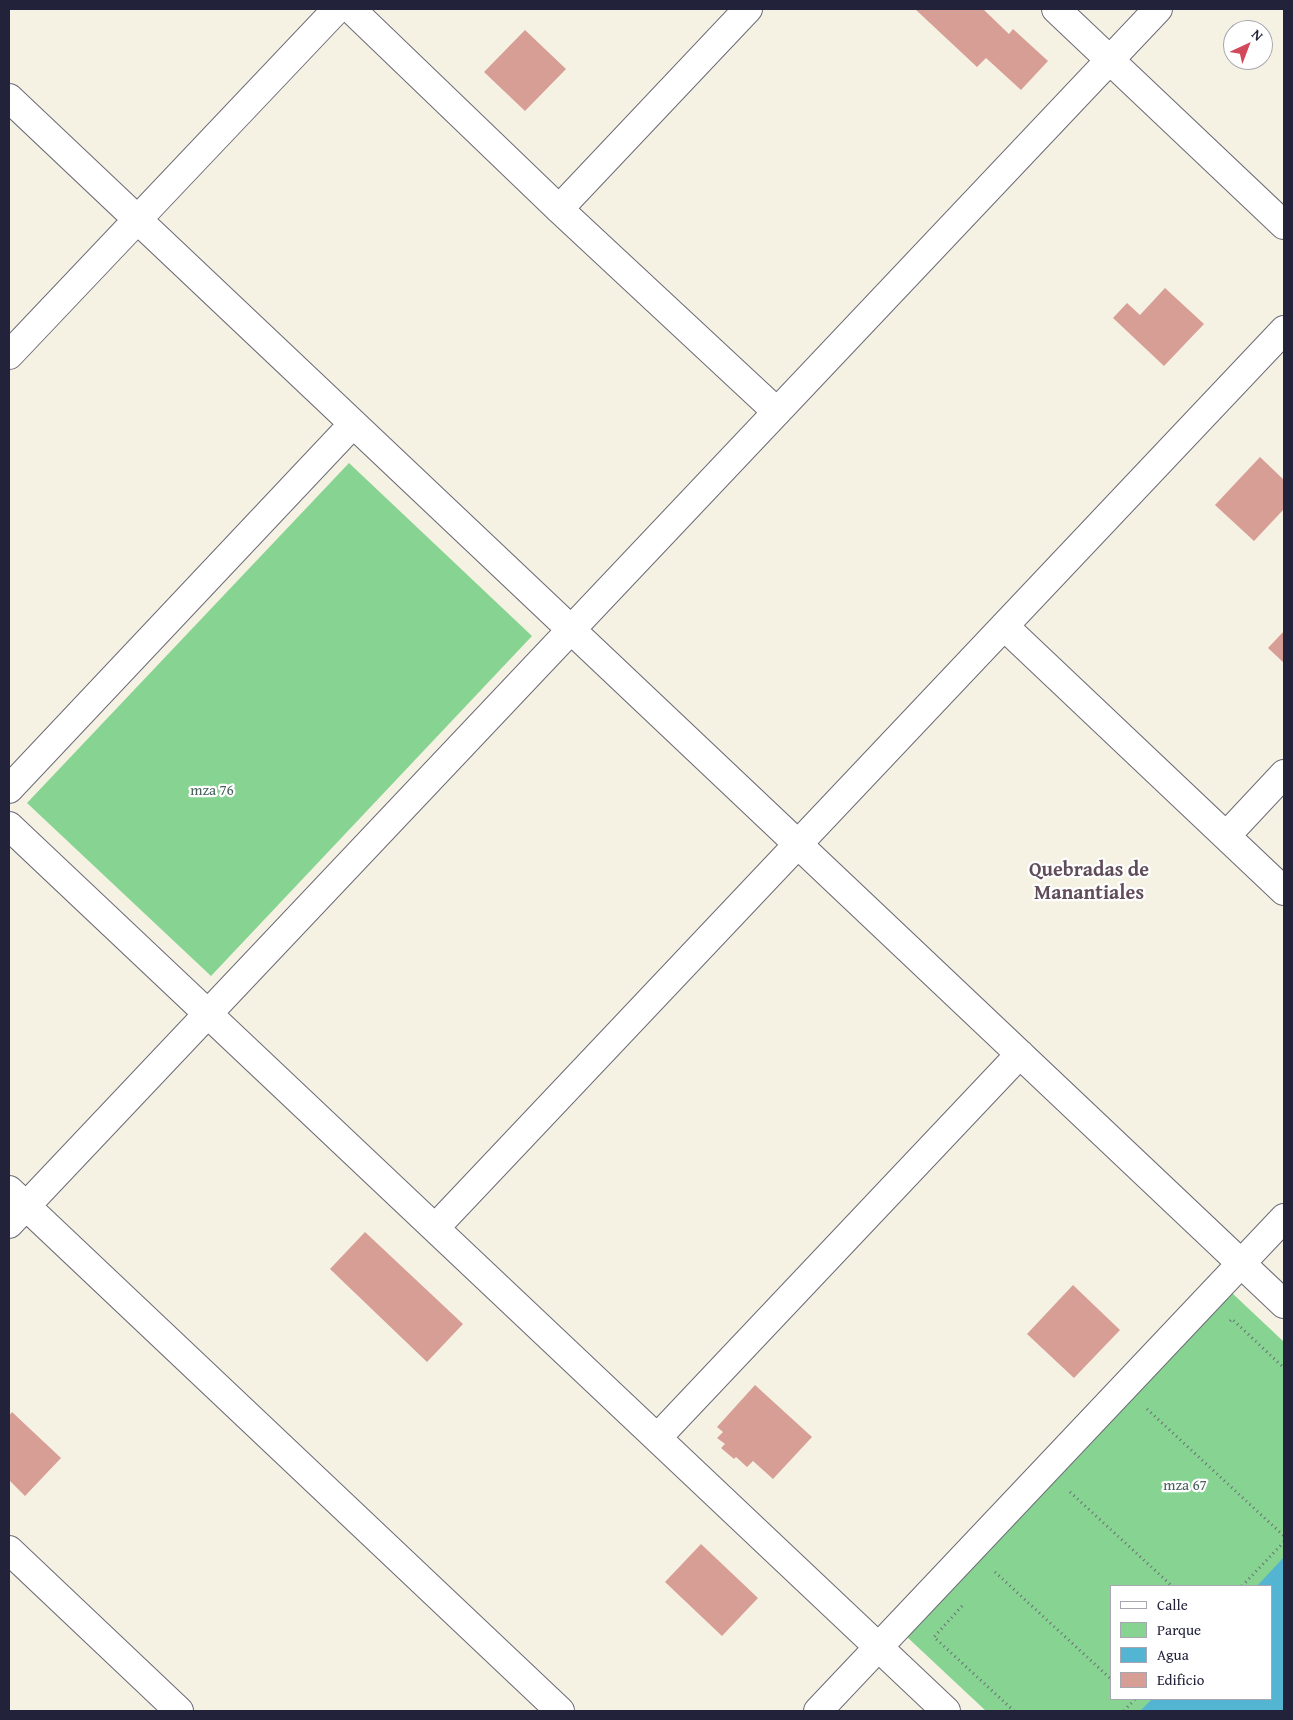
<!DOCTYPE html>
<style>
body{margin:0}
#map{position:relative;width:1293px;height:1720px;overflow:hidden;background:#f6f2e3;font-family:"Gentium Book Plus",serif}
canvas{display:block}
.frame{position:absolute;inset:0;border:10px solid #22223b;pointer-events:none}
.legend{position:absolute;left:1110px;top:1585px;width:162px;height:115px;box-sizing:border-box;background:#fff;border:1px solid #a7a7b1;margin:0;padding:6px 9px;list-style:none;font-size:15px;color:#22223b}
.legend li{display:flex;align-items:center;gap:10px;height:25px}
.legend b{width:25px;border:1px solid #a7a7b1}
.north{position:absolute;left:1223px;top:20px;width:50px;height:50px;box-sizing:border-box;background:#fff;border:1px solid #a7a7b1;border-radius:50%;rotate:43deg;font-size:14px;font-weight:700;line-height:20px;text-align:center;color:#22223b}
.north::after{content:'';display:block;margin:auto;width:18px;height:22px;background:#d1495b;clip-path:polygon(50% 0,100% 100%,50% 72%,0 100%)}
</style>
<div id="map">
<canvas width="1293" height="1720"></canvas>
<div class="frame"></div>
<ul class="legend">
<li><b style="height:6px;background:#fff"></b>Calle</li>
<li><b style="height:14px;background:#87d391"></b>Parque</li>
<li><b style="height:14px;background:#54b5d3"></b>Agua</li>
<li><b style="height:14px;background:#d79e95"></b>Edificio</li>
</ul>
<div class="north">N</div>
</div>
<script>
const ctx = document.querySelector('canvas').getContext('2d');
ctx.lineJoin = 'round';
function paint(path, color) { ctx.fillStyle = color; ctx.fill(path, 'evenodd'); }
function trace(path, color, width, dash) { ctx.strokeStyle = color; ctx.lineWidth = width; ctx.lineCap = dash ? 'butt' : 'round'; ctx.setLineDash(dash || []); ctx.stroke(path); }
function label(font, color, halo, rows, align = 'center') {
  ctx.font = font + ' "Gentium Book Plus",serif'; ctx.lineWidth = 4.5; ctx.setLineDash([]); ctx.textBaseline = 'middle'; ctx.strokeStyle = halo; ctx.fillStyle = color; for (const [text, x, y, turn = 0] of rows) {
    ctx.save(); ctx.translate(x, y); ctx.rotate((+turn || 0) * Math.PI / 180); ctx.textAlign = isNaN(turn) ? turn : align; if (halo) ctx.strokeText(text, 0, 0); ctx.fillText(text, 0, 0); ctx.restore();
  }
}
paint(new Path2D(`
 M349,463L532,636L211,976L27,803Z
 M1231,1292L1284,1342V1711H986L907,1637ZM1112,1586H1272V1699H1112Z`), '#87d391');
paint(new Path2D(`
 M1284,1557V1711H1140L1152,1699H1272V1586H1257Z`), '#54b5d3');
paint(new Path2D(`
 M915,9H983L1009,34L1013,29L1048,61L1021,90L986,58L977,67Z
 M525,30L566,69L525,111L484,72Z
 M1165,288L1204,324L1164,366L1113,318L1127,303L1140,315Z
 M1260,457L1284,480V509L1254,541L1215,505Z
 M1284,631V663L1268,648Z
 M365,1232L463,1324L427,1362L330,1269Z
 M1073,1285L1120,1330L1074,1378L1027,1334Z
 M755,1385L812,1437L773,1479L753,1461L747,1467L736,1457L734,1459L721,1448L725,1444L717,1438L723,1432L717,1427Z
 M12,1412L61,1458L25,1496L9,1480V1416Z
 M701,1544L758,1598L722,1636L665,1582Z`), '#d79e95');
const minor = new Path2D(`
 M351,9L559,209L777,412
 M1056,9L1284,225
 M9,98L1284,1304
 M559,209L748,9
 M9,355L337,9
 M1004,626L1284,891
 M9,789L353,424
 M9,826L946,1711
 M1226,836L1284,774
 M9,1190L560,1711
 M9,1224L1158,9
 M435,1228L1284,330
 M657,1438L1020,1054
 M9,1550L179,1711
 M818,1711L1284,1218`);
trace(minor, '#6c6b76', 30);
trace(new Path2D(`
 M1230,1321L1232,1319L1284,1368
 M1147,1409L1284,1536
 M1070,1492L1172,1586
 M995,1572L1112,1680
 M1242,1586L1284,1542
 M962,1606L934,1637L1014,1711
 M1124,1711L1135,1699`), '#6c6b76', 3, [1, 4]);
trace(minor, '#fff', 28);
label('15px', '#456059', '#fff', [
 ["mza 76",212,791],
 ["mza 67",1185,1486]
]);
label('bold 20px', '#614d5a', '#fff', [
 ["Quebradas de",1089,871],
 ["Manantiales",1089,894]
]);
</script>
